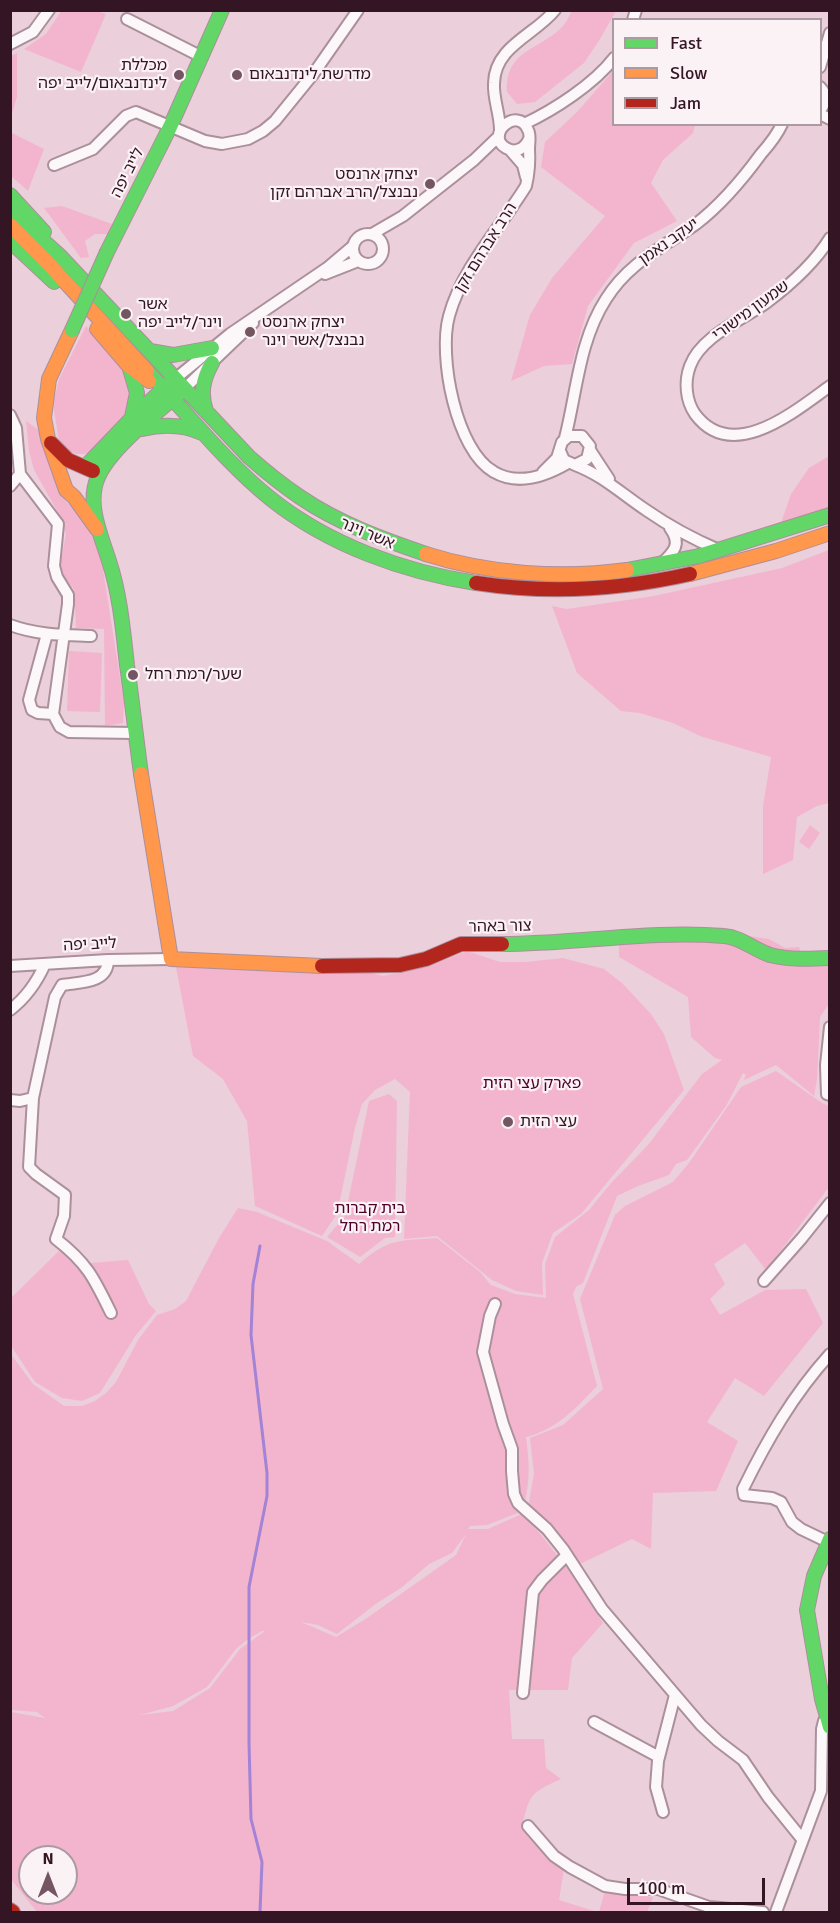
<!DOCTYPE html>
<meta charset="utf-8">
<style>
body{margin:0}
#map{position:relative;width:840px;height:1923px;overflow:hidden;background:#ebcfda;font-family:Signika,sans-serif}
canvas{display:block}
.frame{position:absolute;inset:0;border:12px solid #341523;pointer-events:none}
.legend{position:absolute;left:612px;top:18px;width:210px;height:108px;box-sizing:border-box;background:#fbf2f5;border:2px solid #ab9aa1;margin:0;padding:8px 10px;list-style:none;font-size:18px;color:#341523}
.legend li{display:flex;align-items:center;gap:12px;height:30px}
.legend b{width:30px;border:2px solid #ab9aa1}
.north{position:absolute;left:18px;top:1845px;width:60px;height:60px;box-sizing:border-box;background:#fbf2f5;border:2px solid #ab9aa1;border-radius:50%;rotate:0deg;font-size:16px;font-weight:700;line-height:24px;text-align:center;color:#341523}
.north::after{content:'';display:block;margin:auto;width:21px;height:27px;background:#745663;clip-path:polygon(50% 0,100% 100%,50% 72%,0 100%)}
.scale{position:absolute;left:627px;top:1878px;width:138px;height:27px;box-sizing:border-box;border:3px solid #341523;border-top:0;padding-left:8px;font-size:18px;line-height:21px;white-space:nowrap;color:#341523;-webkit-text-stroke:4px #fbf2f5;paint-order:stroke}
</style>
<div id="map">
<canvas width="840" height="1923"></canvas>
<div class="frame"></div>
<ul class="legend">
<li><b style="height:8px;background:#63d668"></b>Fast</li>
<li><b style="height:8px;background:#ff974d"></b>Slow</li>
<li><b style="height:8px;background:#b3261e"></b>Jam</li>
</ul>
<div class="north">N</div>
<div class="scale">100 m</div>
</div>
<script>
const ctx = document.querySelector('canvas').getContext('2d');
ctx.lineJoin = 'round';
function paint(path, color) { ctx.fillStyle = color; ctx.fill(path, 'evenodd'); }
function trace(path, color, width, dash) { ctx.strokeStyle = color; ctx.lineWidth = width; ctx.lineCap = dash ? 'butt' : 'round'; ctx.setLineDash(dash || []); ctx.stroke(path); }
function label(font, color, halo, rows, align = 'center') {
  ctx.font = font + ' Signika,"Noto Sans Hebrew",sans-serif'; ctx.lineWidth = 4.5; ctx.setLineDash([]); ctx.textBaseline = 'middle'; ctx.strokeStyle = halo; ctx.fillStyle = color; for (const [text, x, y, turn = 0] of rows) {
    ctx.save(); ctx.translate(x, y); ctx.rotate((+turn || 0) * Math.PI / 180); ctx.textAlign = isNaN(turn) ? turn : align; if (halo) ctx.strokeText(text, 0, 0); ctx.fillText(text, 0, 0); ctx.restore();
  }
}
paint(new Path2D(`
 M62,10L97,11L106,14L81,72L24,49L46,34Z
 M572,11H616L600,39L584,63L535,102L517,104L507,92C505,50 538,51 562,27C566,23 569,16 572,11Z
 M17,53V97L11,117V56Z
 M613,71L614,124L695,125L693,133L663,160L651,183L677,221L634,243L588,306L572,364L544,366L511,381L530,315L552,278L605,216L541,167L545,142L577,112Z
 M10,132L44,149L28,191L11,176Z
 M62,206L112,224L108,234H95L85,241L89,257L81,258L44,208Z
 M86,326L128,374L133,386L130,411L95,450L85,454H77L67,451L59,441L53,404L59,379Z
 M26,421L39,430L51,472L64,499L91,529L100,550L124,703L123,723L105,726L104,629L76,628L74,589L66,579L60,566L66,534L60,516L34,470L29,451Z
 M829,456V507L781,523L791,494L809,468Z
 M829,550V803L817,806L797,817L793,860L763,874V806L771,757L700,736L673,723L640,713L621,711L577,673L552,606L567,609L654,596L782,568Z
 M69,651L102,653L100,712L67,711Z
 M810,825L820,833L809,849L799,842Z
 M721,932L769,939L785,948L799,947L804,959H811L829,967V1004L820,1017L817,1079L814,1096L776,1065L744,1080L746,1075L743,1073L726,1106L687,1160L676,1164L669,1175L638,1186L617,1196L583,1283L576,1287L573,1294L597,1386C576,1408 556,1430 526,1437C530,1466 530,1482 523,1511L487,1525L470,1526L468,1529H488L524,1513L570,1572L603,1623L572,1658L568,1690H509L512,1739H544L546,1768L561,1779C530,1793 530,1794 522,1826L531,1840L564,1869L559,1900L597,1912H37L10,1878L11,1712L45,1718L37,1712L11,1710L10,1353L33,1384L64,1406H82L95,1401L106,1393L116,1382L138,1340L157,1315L175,1309L186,1301L219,1238L238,1208L257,1212L327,1241L359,1264C389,1238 398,1241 437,1238L480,1272L491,1285L515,1294L546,1298L545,1264L555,1237L589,1210L612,1182L648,1145L702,1074L722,1060L715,1058L691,1037L688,997L619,957V935ZM466,1534L456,1555L367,1618L336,1637L301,1622L318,1625L337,1634L377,1603L401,1588L429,1564L452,1553ZM262,1631H265L240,1649L210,1688L173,1711L140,1715L173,1706L207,1687L236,1649L248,1639ZM30,1857H66V1893H30Z
 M467,951L500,962H526L563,958L604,969L622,983L651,1014L664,1034L684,1090L581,1214L553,1233L542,1263L543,1295L516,1291L492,1280L437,1236L404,1239L410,1092L395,1079L375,1090L362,1104L355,1128L337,1214L322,1236L255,1206L247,1121L223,1079L193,1056L175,962L349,967L383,976L427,967Z
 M776,1071L822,1103L829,1106V1187L766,1270L745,1243L714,1264L725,1284L710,1299L720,1315L765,1290L806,1289L823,1323L764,1396L735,1378L707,1422L738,1441L716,1491L653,1493L651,1549L632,1539L580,1564L558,1534L528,1507L534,1474L530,1438L563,1425L603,1389L580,1299L615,1215L625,1206L673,1182L689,1163L741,1087Z
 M389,1094L397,1101L395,1237L385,1238L360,1257L327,1237L345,1216L369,1101Z
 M61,1249L79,1264L128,1260L149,1304L156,1311L136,1335L100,1393L82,1401L62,1398L35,1382L11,1346L10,1299Z
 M605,1891L653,1897L647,1912H599Z`), '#f3b5ce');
trace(new Path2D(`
 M260,1246L253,1284L251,1335L267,1473V1496L249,1587V1743L251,1819L262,1862L260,1912`), '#a283d5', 3);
const street = new Path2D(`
 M127,19L202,57
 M633,20L636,10
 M10,44L33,32L49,10
 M820,67L830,33
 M820,87C827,94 827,102 820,110
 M820,114L830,119
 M524,124C554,110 594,84 614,58
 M500,130C500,114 493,99 494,83C495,46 535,35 555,10
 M529,139C525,148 516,154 506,148C484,135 518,105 528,130C531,135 529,143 529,149C530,163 529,173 526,186C500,228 462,268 449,316C438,356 456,451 494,472C518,486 546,476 568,463
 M510,150L523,165L526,177
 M54,165L93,149L126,116L136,112L205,141L222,144L248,139L263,131L275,121L314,73L358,10
 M353 249a15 15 0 1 1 30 0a15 15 0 1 1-30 0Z
 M372,234L403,216L474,160L499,136
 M830,238C814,264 790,285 766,303C742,320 701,336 690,366C684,382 686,401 695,414C732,464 794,412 830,386
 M325,274L358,261
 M175,379L230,334L327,268L353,246
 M184,389L253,323
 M10,415L16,428L20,474L58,524L54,566L57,577L68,595V604L53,714L60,727L69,732L135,733
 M565,438C577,391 579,341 606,299C629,262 662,248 696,224C722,204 742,180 761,154C769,145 777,135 782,124
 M590,450L609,479
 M575,465C602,475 622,494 646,510C669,526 693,539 719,550
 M543,472L557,458L562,442L569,436H582L590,446L587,459L575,465L564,460L560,451
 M10,486L20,474
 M661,564C674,552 682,544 670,528
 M10,625C37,635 63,635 91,636
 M47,634L29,700L32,710L38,713L53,714
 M10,966L108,960L171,959
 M10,1010C27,997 37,982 45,964
 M830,1027L826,1065L827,1094L830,1095
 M33,1098L29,1167L36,1174L65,1195L64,1216L56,1239C87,1263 94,1278 111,1313
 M10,1100L20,1101L33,1098L55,997L62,985C79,982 108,984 108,960
 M764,1281L802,1238L830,1203
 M495,1304L490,1316L483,1352L503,1424L512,1449V1471L514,1494L518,1503L547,1529L563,1549L602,1609L701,1725L718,1741L743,1760L768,1797L802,1839
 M828,1542L801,1529L792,1522L781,1502L772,1498L744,1495L743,1489C767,1440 793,1395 830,1354
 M523,1693L533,1592L542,1580L567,1555
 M594,1722L659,1757
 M663,1812L656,1787L658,1761L675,1695
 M528,1826L554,1856L570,1867L605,1886L625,1889H658L709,1907L763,1912
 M776,1912L821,1791L822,1729L824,1721L830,1719`);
const fast = new Path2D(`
 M10,195L44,232
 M10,211L60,256L249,457C265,471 282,485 300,497C338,523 382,539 426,554
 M10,241L54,282
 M107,252L170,127L222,10
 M150,351L173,355L212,348
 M130,369L137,393L132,417
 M147,371C188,414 225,462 271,499C329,545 404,572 476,583
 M206,411C200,393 203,379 212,363
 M142,429C163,424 182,424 202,433
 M86,466L132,418L170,383
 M627,570L699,556L830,515
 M141,774C136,737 132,701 127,665C123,630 120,594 109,561C101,535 86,504 98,477C111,447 159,411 184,389
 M502,944C576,944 650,930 724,936C741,937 754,950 770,955C790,960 810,959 830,958
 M830,1539L814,1576L807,1610L822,1699L830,1727`);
const slow = new Path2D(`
 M10,225L46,261L147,371
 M97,329L128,365L149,381
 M72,330L49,379L44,418L48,439L66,490L74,497L97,529
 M426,554C489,574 561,579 627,570
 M690,574L776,551L830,533
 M141,774L171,959L322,966`);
const jam = new Path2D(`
 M51,443L68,460L93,471
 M476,583C547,594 619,590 690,574
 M322,966L400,965L426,959L461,944H502
 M10,1910L13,1912`);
trace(street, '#ab909b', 14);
trace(fast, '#ab909b', 16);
trace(slow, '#ab909b', 16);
trace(jam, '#ab909b', 16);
trace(street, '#fcf8f9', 10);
trace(fast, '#63d668', 14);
trace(slow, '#ff974d', 14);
trace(jam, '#b3261e', 14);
const fastBridge = new Path2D(`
 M72,330L107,252`);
trace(fastBridge, '#ab909b', 16, []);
trace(fastBridge, '#63d668', 14);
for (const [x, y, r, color] of [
 [179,75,6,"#745663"],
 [237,75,6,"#745663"],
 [430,184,6,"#745663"],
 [126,314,6,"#745663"],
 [250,332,6,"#745663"],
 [133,675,6,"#745663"],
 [508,1122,6,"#745663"]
]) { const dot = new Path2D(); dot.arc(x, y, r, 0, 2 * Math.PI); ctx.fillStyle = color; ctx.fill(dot); trace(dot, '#fbf2f5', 2); }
label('16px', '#341523', '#fbf2f5', [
 ["מכללת",167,66,"right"],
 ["לינדנבאום/לייב יפה",167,84,"right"],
 ["מדרשת לינדנבאום",249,75],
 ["יצחק ארנסט",418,175,"right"],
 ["נבנצל/הרב אברהם זקן",418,193,"right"],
 ["אשר",138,305],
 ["וינר/לייב יפה",138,323],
 ["יצחק ארנסט",262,323],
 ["נבנצל/אשר וינר",262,341],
 ["שער/רמת רחל",145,675],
 ["עצי הזית",520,1122]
], 'left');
label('16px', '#341523', '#fbf2f5', [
 ["לייב יפה",128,173,-63],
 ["יעקב נאמן",669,242,-35],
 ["הרב אברהם זקן",486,248,-58],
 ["שמעון מישורי",751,311,-36],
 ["אשר וינר",367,534,23],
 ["צור באהר",500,927,-1],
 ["לייב יפה",90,945,-3]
]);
label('16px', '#50002d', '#fbf2f5', [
 ["פארק עצי הזית",532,1084],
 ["בית קברות",370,1209],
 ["רמת רחל",370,1227]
]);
</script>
